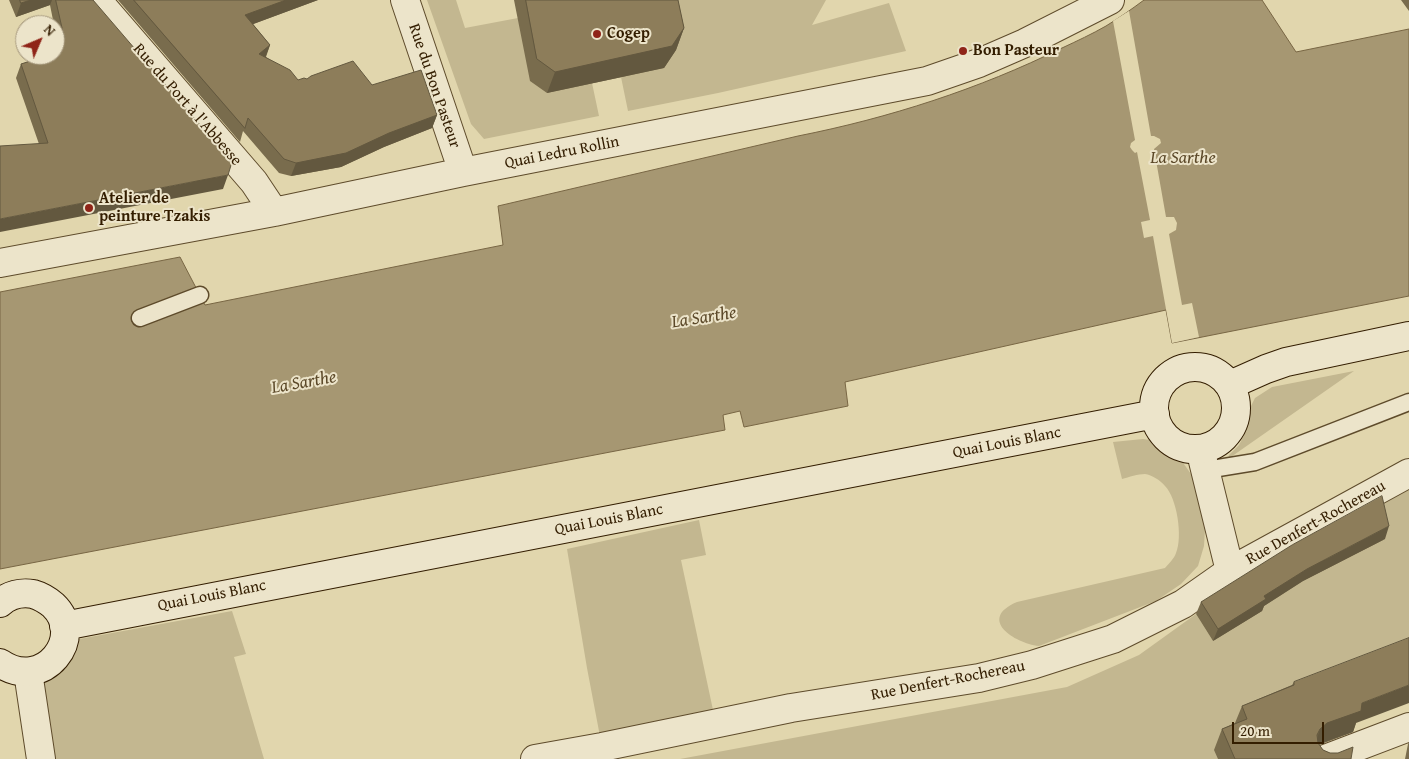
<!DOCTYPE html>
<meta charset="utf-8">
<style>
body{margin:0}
#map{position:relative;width:1409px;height:759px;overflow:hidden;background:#e1d6ad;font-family:"Gentium Book Plus",serif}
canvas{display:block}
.north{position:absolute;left:15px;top:15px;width:50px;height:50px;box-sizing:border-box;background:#ece4ca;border:1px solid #a29479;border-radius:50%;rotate:45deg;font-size:14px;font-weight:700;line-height:20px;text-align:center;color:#331d00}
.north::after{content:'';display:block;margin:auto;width:18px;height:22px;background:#8f2418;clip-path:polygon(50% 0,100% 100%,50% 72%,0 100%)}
.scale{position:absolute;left:1232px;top:722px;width:92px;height:22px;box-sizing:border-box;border:2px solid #331d00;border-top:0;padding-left:6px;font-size:15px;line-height:18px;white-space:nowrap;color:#331d00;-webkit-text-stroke:4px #ece4ca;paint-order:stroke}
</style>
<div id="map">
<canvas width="1409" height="759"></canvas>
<div class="north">N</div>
<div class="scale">20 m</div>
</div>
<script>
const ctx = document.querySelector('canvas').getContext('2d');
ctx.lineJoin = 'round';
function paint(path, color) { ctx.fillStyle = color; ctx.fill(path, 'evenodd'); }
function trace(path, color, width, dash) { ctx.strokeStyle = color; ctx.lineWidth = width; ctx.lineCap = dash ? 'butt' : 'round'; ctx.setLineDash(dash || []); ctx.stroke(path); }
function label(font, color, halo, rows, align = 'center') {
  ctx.font = font + ' "Gentium Book Plus",serif'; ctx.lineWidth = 4; ctx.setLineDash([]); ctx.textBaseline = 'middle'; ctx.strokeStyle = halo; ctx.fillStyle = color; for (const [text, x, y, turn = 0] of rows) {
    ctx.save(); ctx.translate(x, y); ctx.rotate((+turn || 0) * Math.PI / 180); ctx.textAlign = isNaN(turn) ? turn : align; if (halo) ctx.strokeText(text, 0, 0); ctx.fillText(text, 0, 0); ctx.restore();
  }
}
paint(new Path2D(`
 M427,0H456L465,28L518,18L547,93L592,83L599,116L484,139L471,124Z
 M666,0H826L812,25L889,3L906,51L718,93L628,111L621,77L664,68Z
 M1354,371L1228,459L1229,455L1239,445L1244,435L1250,416L1251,406L1255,398L1272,387Z
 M1143,439L1150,440L1169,450L1181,460L1191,474L1196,487L1205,529L1204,546L1198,566L1181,584L1156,601L1039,646C1014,643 977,619 1017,602L1165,568C1169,563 1174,559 1176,553C1183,537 1177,498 1165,486C1160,480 1152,475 1145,474C1138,474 1129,477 1122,479L1113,442Z
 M1409,488V659L1218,759H680L1067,687L1139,655L1196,614L1213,641L1260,608L1303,581L1377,505Z
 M699,520L706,555L681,560L716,724L602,747L587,668L567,549Z
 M232,611L246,654L234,657L264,759H41L36,671L63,642Z`), '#c3b790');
const water = new Path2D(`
 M1144,0H1262L1296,52L1409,29V296L1172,343L1166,310L845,382L848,406L744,427L740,411L723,415L725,430L0,569V292L180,257L205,305L503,245L498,206L798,136C889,118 979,89 1062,48C1077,41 1092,34 1106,26C1119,18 1132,9 1144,0Z`);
paint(water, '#a69772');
trace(water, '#786644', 1);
paint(new Path2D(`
 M1129,11L1151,136H1154L1160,139L1161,143L1154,149L1166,217H1174L1177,223L1176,230L1169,234L1182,305L1192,303L1199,337L1172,343L1153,236L1144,238L1141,222L1150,220L1137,152L1135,153L1132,150L1130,147L1131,143L1135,140L1113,21Z`), '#e1d6ad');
const lane = new Path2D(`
 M140,318L200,295
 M1206,470L1255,462L1409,402`);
const street = new Path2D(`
 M97,0L254,182L274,212
 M405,0L463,172
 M0,263L274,212L463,172L927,81L979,63L1025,43L1110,0
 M1200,449L1230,571
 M28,672L41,759
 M535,759L602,747L791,708L979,678L1032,665L1113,639L1183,604L1230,571L1409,473
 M1325,759L1409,727`);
const secondary = new Path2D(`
 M1154 408a41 41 0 1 1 82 0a41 41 0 1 1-82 0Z
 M1230,385L1266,369L1286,362L1409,336
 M0,603C9,595 21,592 33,594C40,596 47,600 53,605C87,637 43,693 0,663
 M64,626L1155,414`);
trace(lane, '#5e4b2b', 19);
trace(street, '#5e4b2b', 30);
trace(secondary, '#331d00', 30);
trace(lane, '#ece4ca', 16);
trace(street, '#ece4ca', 28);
trace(secondary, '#ece4ca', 28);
paint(new Path2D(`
 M9,0H93L223,189L39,144L16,78L21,64L40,58L58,44L55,30V25H54L50,5L16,17Z
 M118,0H318L253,24L270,45L266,57L298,80L307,79L372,85L437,115L432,128L384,147L341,167L291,176L279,173L243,131L240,142Z
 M514,0H678L684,28L676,50L664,68L547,93L530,81Z
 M1401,0H1409V11Z
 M1385,539L1303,581L1264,606L1262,611L1213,641L1196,614L1201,602Z
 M1294,682L1356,723L1353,732L1319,745L1323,750L1330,753L1351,759H1218L1214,750L1222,729L1235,723L1242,706L1292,685Z
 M1409,742V759H1405L1408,744Z`), '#796c4d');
paint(new Path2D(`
 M31,0H52L50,5L16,17L21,3Z
 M286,0H318L240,29L245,15Z
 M684,28L676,50L664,68L547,93L555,72Z
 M270,45L265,58L259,54Z
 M437,115L432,128L384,147L341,167L291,176L296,163L389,133Z
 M228,175L223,189L0,232V219Z
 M1389,526L1385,539L1303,581L1264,606L1262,611L1213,641L1218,629L1264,596L1307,569Z
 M1409,685V703L1356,723L1353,732L1319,744L1313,750L1320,729L1327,723L1362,703Z`), '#63583f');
const building = new Path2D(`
 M20,0H31L21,3Z
 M56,0H93L232,162L228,175L0,219V146L48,143L21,64L40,58L44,55H55V46L64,38Z
 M134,0H286L245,15L270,45L259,54L290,70L298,80L304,78L307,79L311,76L353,61L372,85L421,70L437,115L389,133L346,153L296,163L284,159L248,118L245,128Z
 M526,0H678L684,28L672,46L555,72L537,59Z
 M1382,496L1389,526L1307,569L1264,596L1266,599L1218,629L1201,602L1292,545Z
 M1409,638V685L1362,703L1361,711L1327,723L1320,729L1317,735L1318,743L1323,750L1330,753H1338L1353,747L1351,759H1235L1222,729L1247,719L1242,706L1294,685V682Z`);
paint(building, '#8d7d5a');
trace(building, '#63583f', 1);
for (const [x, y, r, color] of [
 [597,34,5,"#8f2418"],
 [963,51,5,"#8f2418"],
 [89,208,5,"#8f2418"]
]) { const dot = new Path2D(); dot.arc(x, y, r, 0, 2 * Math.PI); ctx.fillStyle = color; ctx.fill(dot); trace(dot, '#ece4ca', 2); }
label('bold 16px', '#331d00', '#ece4ca', [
 ["Cogep",607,34],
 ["Bon Pasteur",973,51],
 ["Atelier de",99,199],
 ["peinture Tzakis",99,217]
], 'left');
label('16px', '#331d00', '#ece4ca', [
 ["Rue du Bon Pasteur",434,86,71],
 ["Rue du Port à l'Abbesse",187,105,49],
 ["Quai Ledru Rollin",562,153,-11],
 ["Quai Louis Blanc",1007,443,-11],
 ["Quai Louis Blanc",609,520,-11],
 ["Rue Denfert-Rochereau",1316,523,-29],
 ["Quai Louis Blanc",212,596,-11],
 ["Rue Denfert-Rochereau",948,681,-11]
]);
label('italic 18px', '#5b4828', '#ece4ca', [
 ["La Sarthe",1183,158],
 ["La Sarthe",704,318,-9],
 ["La Sarthe",304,383,-10]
]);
</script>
